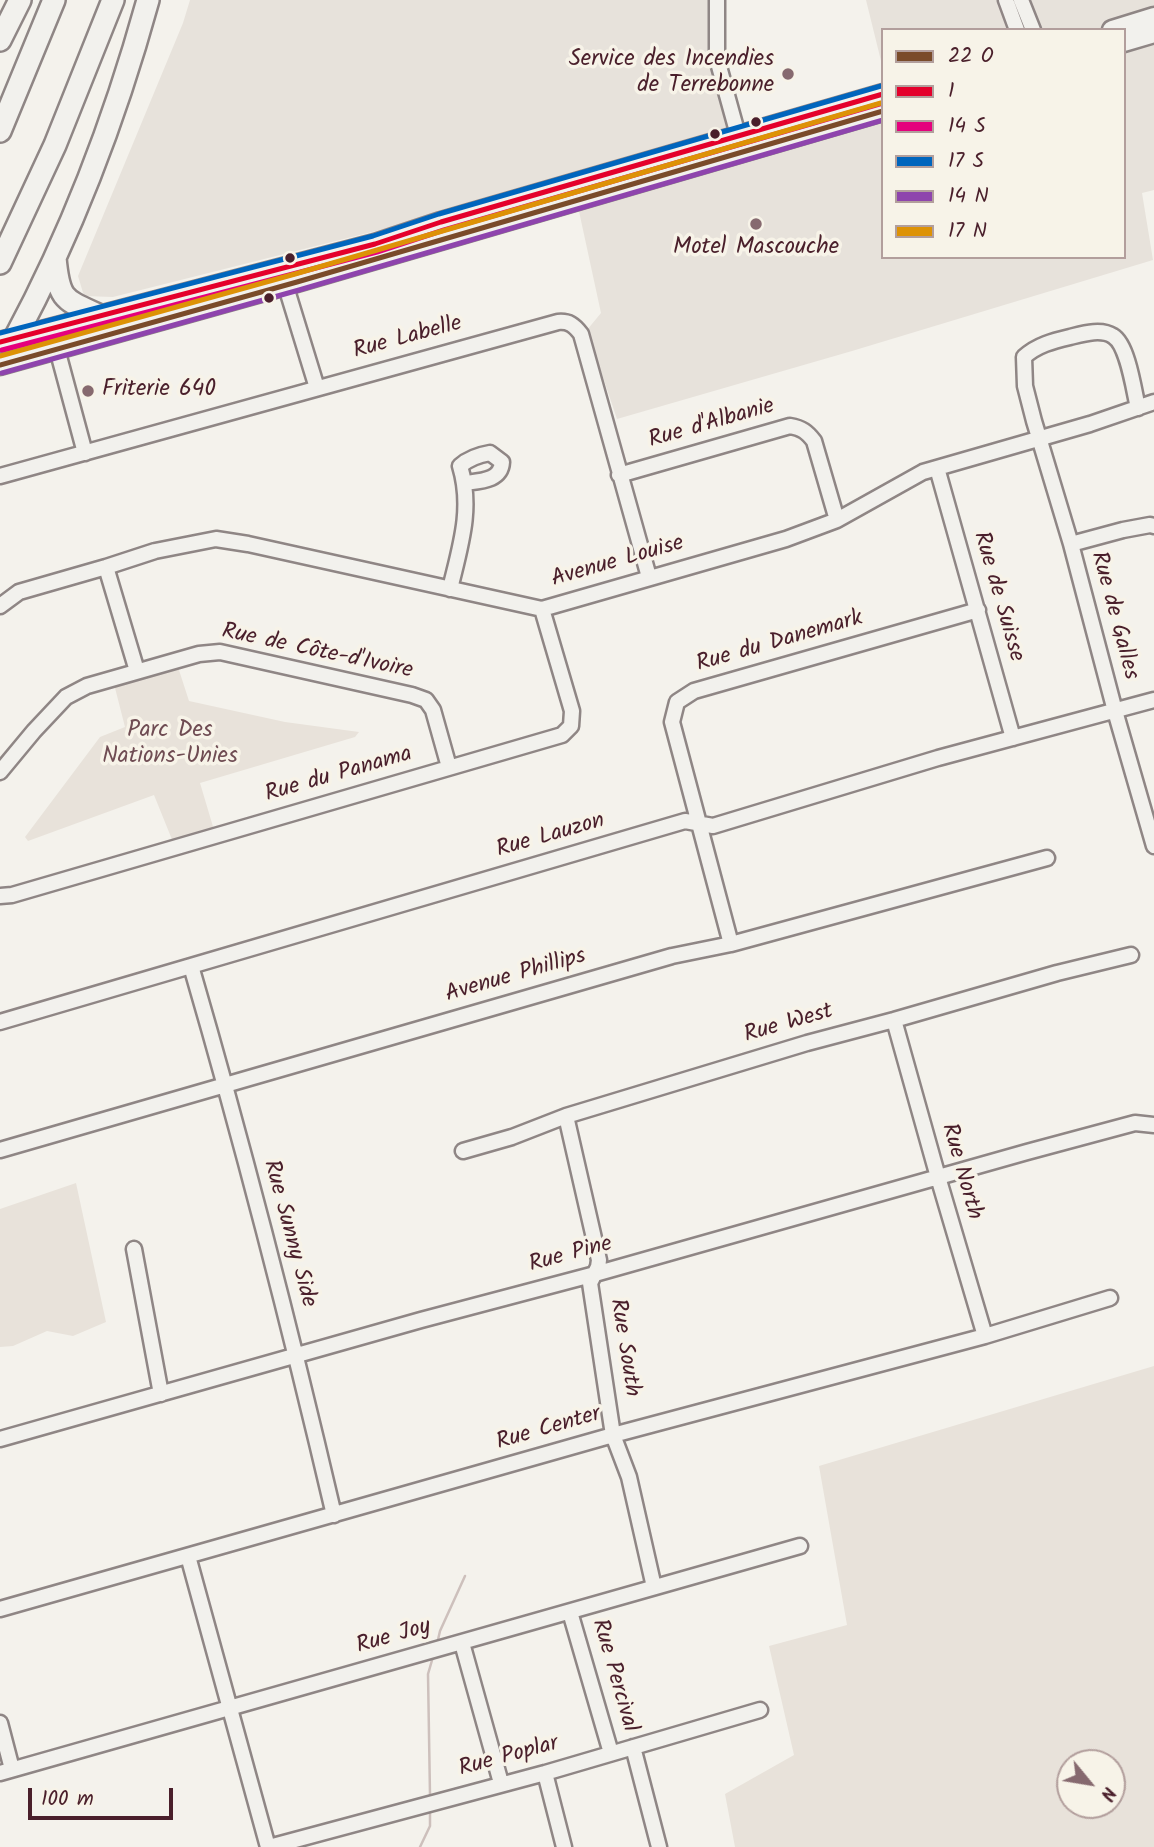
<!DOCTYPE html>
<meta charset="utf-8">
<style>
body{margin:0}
#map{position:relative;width:1154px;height:1847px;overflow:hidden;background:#f4f2ec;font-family:Kalam,sans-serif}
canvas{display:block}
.legend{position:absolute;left:881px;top:28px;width:245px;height:231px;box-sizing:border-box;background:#f7f3e8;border:2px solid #b29e9c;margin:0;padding:9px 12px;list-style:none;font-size:21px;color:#4a1f2b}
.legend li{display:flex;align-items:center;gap:14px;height:35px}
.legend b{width:35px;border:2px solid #b29e9c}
.north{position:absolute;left:1056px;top:1749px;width:70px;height:70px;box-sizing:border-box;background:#f7f3e8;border:2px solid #b29e9c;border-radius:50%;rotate:120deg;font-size:19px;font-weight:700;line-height:28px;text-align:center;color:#4a1f2b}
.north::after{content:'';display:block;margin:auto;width:24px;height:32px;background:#86696f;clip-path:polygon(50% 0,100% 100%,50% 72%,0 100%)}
.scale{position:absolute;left:28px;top:1788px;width:145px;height:32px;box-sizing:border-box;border:4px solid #4a1f2b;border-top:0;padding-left:9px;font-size:21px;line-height:24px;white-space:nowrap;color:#4a1f2b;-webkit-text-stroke:5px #f7f3e8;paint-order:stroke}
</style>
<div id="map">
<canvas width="1154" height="1847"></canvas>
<ul class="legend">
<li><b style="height:9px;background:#7a4b2a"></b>22 O</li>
<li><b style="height:9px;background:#e4002b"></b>1</li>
<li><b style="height:9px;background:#e5007d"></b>14 S</li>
<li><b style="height:9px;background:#0065bd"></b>17 S</li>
<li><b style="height:9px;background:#8e44ad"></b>14 N</li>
<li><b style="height:9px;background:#dd9206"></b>17 N</li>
</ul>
<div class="north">N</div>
<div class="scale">100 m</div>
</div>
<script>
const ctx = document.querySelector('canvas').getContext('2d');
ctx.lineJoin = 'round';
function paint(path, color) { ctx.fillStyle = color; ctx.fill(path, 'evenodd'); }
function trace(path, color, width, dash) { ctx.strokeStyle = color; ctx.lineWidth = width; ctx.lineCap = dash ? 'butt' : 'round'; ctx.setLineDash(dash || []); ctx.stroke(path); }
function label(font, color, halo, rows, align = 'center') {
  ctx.font = font + ' Kalam,sans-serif'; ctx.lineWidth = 7; ctx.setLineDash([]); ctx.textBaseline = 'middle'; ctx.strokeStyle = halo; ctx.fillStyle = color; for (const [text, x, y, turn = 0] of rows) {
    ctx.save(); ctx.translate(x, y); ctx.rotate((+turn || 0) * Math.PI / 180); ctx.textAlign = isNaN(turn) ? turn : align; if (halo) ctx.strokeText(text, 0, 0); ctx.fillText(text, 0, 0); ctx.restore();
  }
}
paint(new Path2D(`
 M190,0H713L711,49L730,142L113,297L84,296L78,276L183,23Z
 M866,0H1154V190L1142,193L1153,260L852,351L617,419L587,330L601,313L577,202L883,97V257H1124V30H883V69Z`), '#e7e2db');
paint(new Path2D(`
 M178,667L189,701L285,722L359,732L355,737L200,783L214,830L173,842L154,795L28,841L25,837L100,737L125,727L114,684Z
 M76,1183L106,1322L73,1336L47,1331L13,1346L0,1347V1209Z
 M1154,1366V1847H735L725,1794L794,1755L769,1646L847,1625L819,1466ZM1112,1763V1805H1070V1763Z`), '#e8e2da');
trace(new Path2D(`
 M437,1644L440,1631L465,1576
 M430,1795L428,1674L433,1657
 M420,1847L430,1826V1811`), '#cdc0bc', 2.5);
const minor = new Path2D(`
 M717,0V59L741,146
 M1006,0L1017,30
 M1021,0L1033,30
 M283,277L317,388
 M57,349L85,453
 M1138,408C1134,391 1128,345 1113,336C1101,328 1082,334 1070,337C1053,341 1037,345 1024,357L1025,386L1034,421L1071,544L1115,711L1154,846
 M937,468L1013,738
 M619,475L790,426C802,428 807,432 814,441L837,520
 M0,476L558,322C569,321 574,325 581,334L649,577
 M1071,544L1123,530L1150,525L1154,526
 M106,567L137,671
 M450,589C460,547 473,509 460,466C469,458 478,455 490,453L502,462C501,481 480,481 465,483
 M0,606L19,592L106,567L155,551L216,539L248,544L542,609L786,539L837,520L923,472L1090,424L1154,402
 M0,772L34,731L66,697L87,686L199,654L220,652L412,695L426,700L433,710L449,767
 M0,896L12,895L562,735L571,726L572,711L542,609
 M731,944L672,722L677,702L694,691L978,610
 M191,966C244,1148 291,1331 334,1515
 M894,1020L938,1177L985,1336
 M0,1022L685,821L713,826L938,758L1154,700
 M566,1116L599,1260L598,1267L590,1283L613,1435L629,1477L654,1587
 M0,1150L672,956L731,944L1047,858
 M463,1151L512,1137L566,1116L807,1043L894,1020L1057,973L1131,955
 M134,1249L161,1394
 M0,1439L421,1320L595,1274L1027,1152L1135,1123L1154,1125
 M188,1556L268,1847
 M0,1609L613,1435L985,1336L1110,1298
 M570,1612L611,1753
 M462,1643L501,1783
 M0,1723L12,1769
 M633,1747L659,1847
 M0,1773L800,1546
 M545,1773L564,1847
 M269,1847L545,1773L760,1710`);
const major = new Path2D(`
 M1112,30L1154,17
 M1124,42L1154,33
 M0,342L375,244L441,222L883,94
 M0,365L297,282L883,111`);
const highway = new Path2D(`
 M0,40L20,0
 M0,131L54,0
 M55,258C59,300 63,299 100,316
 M0,263L55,145L113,0
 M15,338C72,232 116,116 148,0`);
trace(minor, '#8f8685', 19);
trace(major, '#8f8685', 23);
trace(highway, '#8f8685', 26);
trace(minor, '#f2f1ed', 14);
trace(major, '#f2f1ed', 18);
trace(highway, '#f2f1ed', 21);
trace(new Path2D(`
 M0,365L297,282L883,111`), '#7a4b2a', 5);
trace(new Path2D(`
 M0,342L375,244L441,222L883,94`), '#e4002b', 5);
trace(new Path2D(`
 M2,350L377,252L444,230L883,103`), '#e5007d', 5);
trace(new Path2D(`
 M0,333L373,236L439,214L881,86`), '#0065bd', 5);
trace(new Path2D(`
 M2,373L299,290L883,120`), '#8e44ad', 5);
trace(new Path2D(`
 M0,356L295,274L881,103`), '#dd9206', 5);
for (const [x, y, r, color] of [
 [788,74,7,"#86696f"],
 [756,122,6,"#4a1f2b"],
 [715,134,6,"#4a1f2b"],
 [756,224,7,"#86696f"],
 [290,258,6,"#4a1f2b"],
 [269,298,6,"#4a1f2b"],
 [88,391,7,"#86696f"]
]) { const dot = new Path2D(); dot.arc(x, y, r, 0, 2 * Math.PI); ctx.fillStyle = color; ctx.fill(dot); trace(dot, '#f7f3e8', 2.5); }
label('23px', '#4a1f2b', '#f7f3e8', [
 ["Service des Incendies",774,61],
 ["de Terrebonne",774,87],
 ["Motel Mascouche",756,249,"center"],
 ["Friterie 640",102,391,"left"]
], 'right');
label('23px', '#4a1f2b', '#f7f3e8', [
 ["Rue Labelle",408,339,-15],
 ["Rue d'Albanie",712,425,-16],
 ["Avenue Louise",618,563,-16],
 ["Rue de Suisse",997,597,74],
 ["Rue de Galles",1113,616,75],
 ["Rue du Danemark",780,643,-16],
 ["Rue de Côte-d'Ivoire",317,653,12],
 ["Rue du Panama",339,776,-16],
 ["Rue Lauzon",551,837,-16],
 ["Avenue Phillips",516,977,-16],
 ["Rue West",789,1025,-16],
 ["Rue North",960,1172,74],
 ["Rue Sunny Side",288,1234,75],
 ["Rue Pine",571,1256,-15],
 ["Rue South",623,1348,81],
 ["Rue Center",549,1430,-16],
 ["Rue Joy",394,1638,-16],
 ["Rue Percival",613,1676,74],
 ["Rue Poplar",509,1758,-15]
]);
label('23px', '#6f4c53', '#f7f3e8', [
 ["Parc Des",170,732],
 ["Nations-Unies",170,758]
]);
</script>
